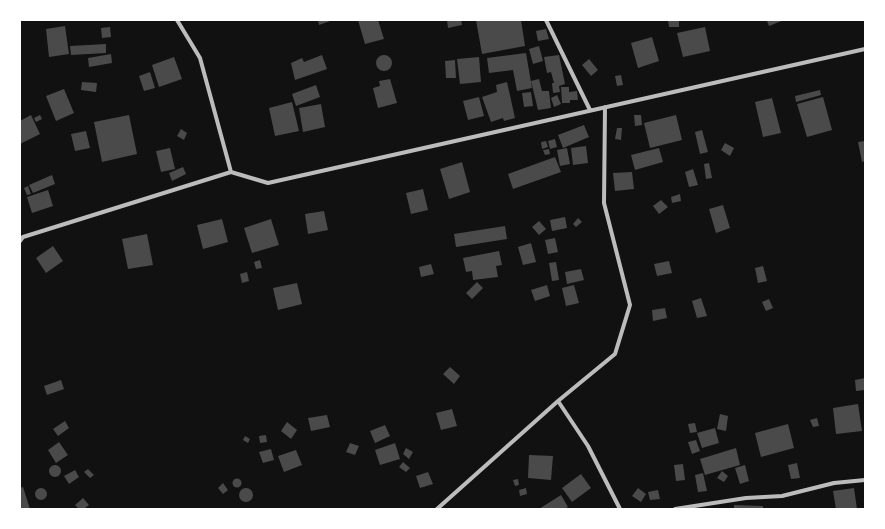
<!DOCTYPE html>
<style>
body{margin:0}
#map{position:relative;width:885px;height:529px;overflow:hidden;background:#111;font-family:"PT Sans",sans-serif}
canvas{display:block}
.frame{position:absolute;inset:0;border:21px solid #fff;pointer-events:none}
</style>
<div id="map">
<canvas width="885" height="529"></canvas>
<div class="frame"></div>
</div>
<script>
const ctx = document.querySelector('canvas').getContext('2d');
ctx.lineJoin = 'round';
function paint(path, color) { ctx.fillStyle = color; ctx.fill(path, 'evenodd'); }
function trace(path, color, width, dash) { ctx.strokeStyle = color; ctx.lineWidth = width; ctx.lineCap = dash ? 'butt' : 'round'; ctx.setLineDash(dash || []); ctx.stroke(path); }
paint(new Path2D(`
 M318,20H333L319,25Z
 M358,20H378L384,39L365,44Z
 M447,20H461L462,25L448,28Z
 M476,20H521L525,46L482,54Z
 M668,20H679V27H669Z
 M770,20H784L769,26L767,21Z
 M65,26L69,54L49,57L46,29Z
 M110,27L111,37L102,38L101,28Z
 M705,27L710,51L683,57L677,33Z
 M546,29L549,39L538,41L536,31Z
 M652,37L659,61L638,68L631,43Z
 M106,44V53L71,55L70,46Z
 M539,46L543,61L533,64L529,49Z
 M526,53L532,88L517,91L513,70L489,73L487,58Z
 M111,54L112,63L89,67L88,58Z
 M322,55L327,69L295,80L291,63L302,58L304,62Z
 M559,55L565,84L559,86L560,92L553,93L552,83H554L551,72L547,73L544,57Z
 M376 63a8 8 0 1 1 16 0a8 8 0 1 1-16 0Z
 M174,57L182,79L159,87L152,65Z
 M479,57L481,82L460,84L457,59Z
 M589,59L598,70L591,76L582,65Z
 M455,60L456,78H446L445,61Z
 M150,72L155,88L144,91L139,76Z
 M621,75L623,85L617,86L615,76Z
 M390,79L397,103L378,108L373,88L380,86L379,81Z
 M539,79L542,91H549L551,108L538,110L531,81Z
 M82,82L97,83L96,92L81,90Z
 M507,82L515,118L504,121L503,118L491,122L482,97L497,92L496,85Z
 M316,85L320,97L296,106L292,94Z
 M561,87H569V92L577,91L578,100H570V103H562Z
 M64,89L74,113L56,121L46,96Z
 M820,90L821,95L796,102L795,96Z
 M531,92L533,106L524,107L522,93Z
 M557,95L561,104L554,107L551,98Z
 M479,97L484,116L468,120L463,101Z
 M823,97L832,130L807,137L797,104Z
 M772,98L781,133L763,137L755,102Z
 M292,102L299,131L275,136L269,108Z
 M321,104L325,127L303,132L299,108Z
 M31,115L40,134L20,144V121Z
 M40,115L42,119L36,122L34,118Z
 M129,115L137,154L102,162L94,122Z
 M634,115H641L642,125L635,126Z
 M676,115L682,140L650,148L644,123Z
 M584,125L589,137L563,148L558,135Z
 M617,128H622L621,140L615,139Z
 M181,129L187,133L184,140L177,136Z
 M702,130L708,152L700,154L695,132Z
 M86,131L90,148L75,151L71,134Z
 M555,139L557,147L550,149L548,141Z
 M546,141L548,147L542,149L541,142Z
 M865,141V161L862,162L858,142Z
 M725,143L734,148L730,156L721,150Z
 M586,146L588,163L573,165L571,148Z
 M170,148L175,169L161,172L156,151Z
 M567,148L570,164L560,166L557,150Z
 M659,148L663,162L635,170L631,155Z
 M549,149L550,154L545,155L543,150Z
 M555,157L561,172L513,189L508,174Z
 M462,162L470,192L449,199L440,169Z
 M709,163L712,178L706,179L704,164Z
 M183,167L186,174L172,181L169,173Z
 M693,169L698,185L689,187L685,172Z
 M632,172L634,189L615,191L613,173Z
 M52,175L55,184L33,193L29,185Z
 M28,186L31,194L27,195L24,188Z
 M423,189L428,210L411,214L406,193Z
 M48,190L53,206L32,213L27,197Z
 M680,194L681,201L672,203L671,197Z
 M661,200L668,207L659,214L653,206Z
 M723,205L730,228L716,233L709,209Z
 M324,211L328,230L308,234L305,214Z
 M565,217L567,228L552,231L550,220Z
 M578,218L582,222L576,227L573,224Z
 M222,219L228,242L203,249L197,225Z
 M271,219L279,245L252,253L244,228Z
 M539,221L546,229L539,235L532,227Z
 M505,226L507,239L456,247L454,234Z
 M147,234L153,265L128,269L122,239Z
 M555,238L558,252L548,254L545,240Z
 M531,243L536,262L523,265L518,247Z
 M53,246L63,261L46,273L36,258Z
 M499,251L502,265L496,266L498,277L473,280L472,271L466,272L463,258Z
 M260,260L262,268L256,269L254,262Z
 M669,261L672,273L657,276L654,264Z
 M556,262L559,280L552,281L549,263Z
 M431,264L434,274L421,277L419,267Z
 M763,266L767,281L758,283L755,268Z
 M581,269L584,280L567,284L565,272Z
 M247,272L249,281L242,283L240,274Z
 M477,282L483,288L472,299L466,293Z
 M297,283L302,304L278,310L273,288Z
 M547,285L550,296L535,301L531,290Z
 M574,285L579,303L566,306L562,288Z
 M701,298L707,316L697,318L692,301Z
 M769,299L773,308L766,311L762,302Z
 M665,308L667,318L653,321L652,310Z
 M450,367L460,376L454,384L443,374Z
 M865,378V390L856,391L855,380Z
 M61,380L64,389L47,395L44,386Z
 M858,404L862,431L836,434L833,408Z
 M452,409L457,426L441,430L436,413Z
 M720,414L728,416L726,431L717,429Z
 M327,415L330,427L311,431L308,418Z
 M817,418L819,426L813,427L810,420Z
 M65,421L69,428L58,436L53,429Z
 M287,422L297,430L291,439L281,431Z
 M695,423L697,432L690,433L688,424Z
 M788,424L794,448L761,457L755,433Z
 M385,425L390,436L375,443L370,431Z
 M715,428L719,443L702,448L697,433Z
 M266,435L267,442L260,443L259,436Z
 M245,436L250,439L248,443L243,440Z
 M696,440L700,451L692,454L688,442Z
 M59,442L68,455L56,463L48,450Z
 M350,443L359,446L355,455L346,452Z
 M395,443L400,459L380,465L375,450Z
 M406,448L413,452L409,459L403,454Z
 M736,448L740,465L705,475L700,459Z
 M271,449L274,460L263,463L259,452Z
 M296,450L302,465L284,472L278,456Z
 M529,455L553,456L551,480L528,478Z
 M403,462L410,468L406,472L399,467Z
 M797,463L800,478L791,479L788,465Z
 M683,464L685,480L676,481L674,465Z
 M49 471a6 6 0 1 1 12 0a6 6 0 1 1-12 0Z
 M745,465L749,481L740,484L735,468Z
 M88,469L94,475L90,478L84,472Z
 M75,470L79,477L69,484L64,476Z
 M722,471L728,476L724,482L717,478Z
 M428,472L433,484L420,488L416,476Z
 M703,473L707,491L698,492L695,475Z
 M581,474L591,488L572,502L562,488Z
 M232.5 483a4.5 4.5 0 1 1 9 0a4.5 4.5 0 1 1-9 0Z
 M518,479L519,485L515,486L513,480Z
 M223,483L228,490L223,494L218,488Z
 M23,487L30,509H20V488Z
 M35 494a6 6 0 1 1 12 0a6 6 0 1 1-12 0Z
 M239 495a7 7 0 1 1 14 0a7 7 0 1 1-14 0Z
 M526,488L527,494L520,496L519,490Z
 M638,488L646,494L641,502L632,496Z
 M854,488L857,509H836L833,491Z
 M658,490L660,499L650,500L648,492Z
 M561,495L568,507L564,509H539Z
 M83,498L89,505L84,509H79L75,505Z
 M734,505L763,506V509H734Z`), '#4a4a4a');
trace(new Path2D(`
 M177,20L200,58L231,172L268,183L865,49
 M546,20L590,110
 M20,241L23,237L231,172
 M558,401L588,446L620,509
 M437,509L558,401L615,354L630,305L604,203L605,107
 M675,509L746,498L782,496L834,483L865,480`), '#bcbcbc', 4);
</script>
